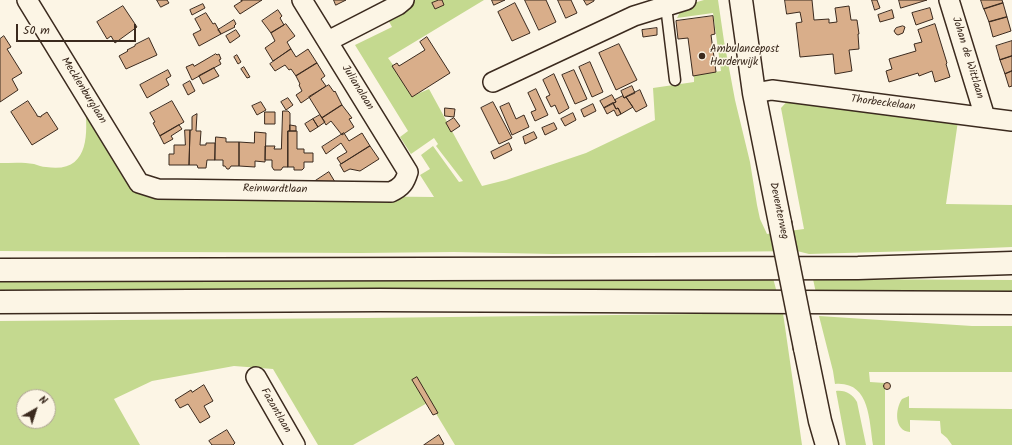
<!DOCTYPE html>
<style>
body{margin:0}
#map{position:relative;width:1012px;height:445px;overflow:hidden;background:#fcf5e5;font-family:Kalam,sans-serif}
canvas{display:block}
.north{position:absolute;left:16px;top:389px;width:40px;height:40px;box-sizing:border-box;background:#fcf5e5;border:1px solid #afa495;border-radius:50%;rotate:39deg;font-size:11px;font-weight:700;line-height:16px;text-align:center;color:#3b2a1e}
.north::after{content:'';display:block;margin:auto;width:14px;height:18px;background:#3b2a1e;clip-path:polygon(50% 0,100% 100%,50% 72%,0 100%)}
.scale{position:absolute;left:16px;top:24px;width:120px;height:18px;box-sizing:border-box;border:2px solid #3b2a1e;border-top:0;padding-left:5px;font-size:12px;line-height:14px;white-space:nowrap;color:#3b2a1e;-webkit-text-stroke:3px #fcf5e5;paint-order:stroke}
</style>
<div id="map">
<canvas width="1012" height="445"></canvas>
<div class="north">N</div>
<div class="scale">50 m</div>
</div>
<script>
const ctx = document.querySelector('canvas').getContext('2d');
ctx.lineJoin = 'round';
function paint(path, color) { ctx.fillStyle = color; ctx.fill(path, 'evenodd'); }
function trace(path, color, width, dash) { ctx.strokeStyle = color; ctx.lineWidth = width; ctx.lineCap = dash ? 'butt' : 'round'; ctx.setLineDash(dash || []); ctx.stroke(path); }
function label(font, color, halo, rows, align = 'center') {
  ctx.font = font + ' Kalam,sans-serif'; ctx.lineWidth = 3; ctx.setLineDash([]); ctx.textBaseline = 'middle'; ctx.strokeStyle = halo; ctx.fillStyle = color; for (const [text, x, y, turn = 0] of rows) {
    ctx.save(); ctx.translate(x, y); ctx.rotate((+turn || 0) * Math.PI / 180); ctx.textAlign = isNaN(turn) ? turn : align; if (halo) ctx.strokeText(text, 0, 0); ctx.fillText(text, 0, 0); ctx.restore();
  }
}
paint(new Path2D(`
 M413,0H484L388,58L415,95L429,89L482,186L506,180L586,153L655,120L653,88L694,82V75L721,71L713,13L677,18L683,6L704,0H718L724,41L735,100L750,162L757,205L760,219L767,234L804,229L781,108L791,97L958,121L946,204L1012,205V247L915,251L809,254L797,251L553,254L454,252L360,253L0,251V163C11,163 23,162 34,164C38,165 42,167 46,167C89,174 88,135 85,106L134,187L235,195L434,197L420,175L430,169L421,155L433,146L459,182L463,181L436,146L438,144L434,138L411,154L400,137L408,131L355,45L392,27L386,16Z
 M0,278H773L777,293L0,292Z
 M813,279L1012,280V291L816,293Z
 M783,313L802,445H455L429,402L353,445H318L273,369L234,366L152,381L114,399L140,445H0V321L367,318ZM24,397H48V421H24Z
 M819,316L972,326H1012V372H869L870,382L885,383V445H873C869,420 870,381 835,384L833,371Z
 M836,391C846,390 852,394 857,402L866,445H846Z
 M909,396V408L1012,409V445H952L947,438L941,433L940,421L910,420V432C894,431 895,409 902,399Z`), '#c4d98f');
const building = new Path2D(`
 M157,0H167L169,3L161,7Z
 M241,0H262L240,14L234,6L242,1Z
 M334,0H346L336,5Z
 M439,0H442L444,5L435,9L432,3Z
 M492,0H505L494,5Z
 M525,0H546L556,22L539,30Z
 M558,0H571L577,13L566,18Z
 M584,0H594V1L587,5Z
 M785,0H812L814,20L829,19V23L837,22L835,8L849,6L851,20H857L859,34H858L859,49L849,50L852,71L835,74L833,54L800,57L796,23L802,22L800,12L787,14Z
 M872,0H877L880,8L875,10Z
 M899,0H927L901,8Z
 M981,0H1002L1003,3L984,9Z
 M515,3L530,33L512,41L498,12Z
 M1003,3L1007,17L989,22L984,9Z
 M203,4L205,8L192,15L190,10Z
 M123,6L137,27L115,43L111,36L107,39L97,22Z
 M930,8L933,19L916,25L912,13Z
 M278,10L282,16L280,18L284,25L271,33L262,21Z
 M892,10L894,18L880,22L878,15Z
 M206,13L213,24L215,23L221,34L199,46L193,34L201,30L195,19Z
 M713,16L715,34L711,35L716,72L693,76L688,38L678,39L676,21Z
 M1007,17L1011,31L993,37L989,22Z
 M234,20L236,24L234,26L235,27L221,34L218,30Z
 M286,24L295,36L287,42L291,49L273,61L265,48L275,41L271,33Z
 M935,24L947,63L946,64L950,77L935,82L932,71L919,76L918,73L889,82L886,71L892,69L889,59L916,51L914,44L922,42L918,30Z
 M903,26L905,27L903,33L898,35L896,34L894,31L896,28Z
 M657,28V35L643,37L642,30Z
 M236,30L240,36L230,43L226,36Z
 M4,36L11,47L7,49L22,73L12,79L18,90L0,102V39Z
 M427,37L450,73L412,97L392,66L397,63L399,66L425,50L420,42Z
 M149,38L157,55L126,69L119,56L128,51L127,50L135,46V45Z
 M1012,41V56L1000,60L996,46Z
 M619,44L637,80L616,90L599,53Z
 M291,49L296,57L308,49L317,63L296,76L291,69L289,70L285,65L275,71L270,64Z
 M216,54L217,55L219,54L221,59L219,60L221,64L192,80L186,67L193,64L194,66Z
 M237,55L241,62L238,64L234,57Z
 M1012,56V71L1005,74L1000,60Z
 M590,62L603,92L592,97L579,67Z
 M317,63L325,76L321,79L326,86L301,103L296,95L302,91L299,85L300,84L296,76Z
 M244,67L250,77L247,78L241,69Z
 M214,68L219,76L203,84L199,76Z
 M168,70L171,76L166,79L169,85L147,98L140,85Z
 M574,70L587,99L575,104L562,75Z
 M1012,71V86L1009,87L1005,74Z
 M554,74L569,108L559,114L555,105L551,107L546,97L550,95L543,80Z
 M190,81L195,91L188,95L183,85Z
 M329,85L334,92L335,91L342,105L322,118L309,97Z
 M632,86L635,93L624,98L621,91Z
 M536,89L548,115L535,121L531,112L536,110L528,93Z
 M640,90L647,106L636,112L626,97Z
 M612,95L616,102L604,108L600,101Z
 M623,96L624,98L626,97L633,107L621,114L618,108L616,109L613,103L616,102L615,100Z
 M288,98L293,105L286,110L281,102Z
 M28,101L37,115V116L41,117V116L47,112L58,129L32,145L11,112Z
 M172,101L184,122L160,136L153,123L155,122L150,113Z
 M261,102L266,110L257,115L252,106Z
 M493,102L512,138L499,144L481,108Z
 M509,103L516,119L524,115L529,127L512,135L500,107Z
 M613,103L616,109L618,108L621,114L617,116L614,110L607,114L604,108Z
 M593,104L596,111L584,117L581,110Z
 M342,105L352,118L349,119L354,127L342,135L331,121L326,125L322,118Z
 M445,108L455,109L454,117L445,116Z
 M283,111H288L290,113V131H288V167H283L281,170H274L272,167V160H265V146H275L274,149H281Z
 M265,112H275V124H265Z
 M573,113L576,120L565,126L561,119Z
 M197,114L196,131H201L200,145H206V143H215V160H207L206,168H198L197,165H189L190,130H192V117Z
 M320,115L325,122L318,127L313,119Z
 M454,118L460,126L451,132L446,123Z
 M313,119L318,127L310,132L305,124Z
 M554,123L557,129L545,135L542,128Z
 M179,125L182,129L171,136L173,139L164,144L160,136Z
 M290,125L296,126V131H290Z
 M185,130H190L189,165H169V154H174V145H185Z
 M288,131H297V149H304V153H313V162H304V168L302,170H294V167H288Z
 M255,132L266,133L265,162L255,161V167L239,166V142L254,143Z
 M534,132L537,138L525,144L523,137Z
 M344,133L349,141L362,133L370,146L341,164L337,158L347,152L341,143L326,154L322,147Z
 M216,137L226,138V142H239V166H231L229,169H227L225,166H223V160H215Z
 M509,143L512,150L494,159L491,152Z
 M370,146L379,159L360,171L350,169L344,172L340,165Z
 M329,172L335,182L315,181Z
 M417,377L438,413L433,415L412,380Z
 M883.5 386a3.5 3.5 0 1 1 7 0a3.5 3.5 0 1 1-7 0Z
 M204,385L213,401L204,406L210,417L200,423L188,404L180,408L175,400L191,390L192,392Z
 M227,430L235,443L233,445H212L209,441Z
 M439,435L444,444L442,445H424Z`);
paint(building, '#d9ae8a');
trace(building, '#3b2a1e', 1);
const service = new Path2D(`
 M666,6L675,80`);
const minor = new Path2D(`
 M27,0L139,183L158,189L391,192C402,187 405,182 408,172L302,0
 M949,0L985,117
 M328,41L398,5L404,0
 M493,82L634,16L686,0
 M754,93L772,90L1012,121
 M256,377L295,445`);
const secondary = new Path2D(`
 M741,0L754,93L780,223
 M805,348L820,421L827,445`);
const motorway = new Path2D(`
 M0,270L858,268L1012,263
 M0,302L380,300L1012,303`);
trace(service, '#3b2a1e', 13);
trace(minor, '#3b2a1e', 22);
trace(secondary, '#3b2a1e', 25);
trace(motorway, '#3b2a1e', 25);
trace(service, '#fcf5e5', 10);
trace(minor, '#fcf5e5', 19);
trace(secondary, '#fcf5e5', 22);
trace(motorway, '#fcf5e5', 22);
const secondaryBridge = new Path2D(`
 M780,223L805,348`);
trace(secondaryBridge, '#3b2a1e', 25, []);
trace(secondaryBridge, '#fcf5e5', 22);
for (const [x, y, r, color] of [
 [702,56,4,"#3b2a1e"]
]) { const dot = new Path2D(); dot.arc(x, y, r, 0, 2 * Math.PI); ctx.fillStyle = color; ctx.fill(dot); trace(dot, '#fcf5e5', 1.5); }
label('11px', '#3b2a1e', '#fcf5e5', [
 ["Ambulancepost",710,50],
 ["Harderwijk",710,63]
], 'left');
label('11px', '#3b2a1e', '#fcf5e5', [
 ["Johan de Wittlaan",967,58,73],
 ["Julianalaan",357,88,58],
 ["Mecklenburglaan",83,91,58],
 ["Thorbeckelaan",883,104,7],
 ["Reinwardtlaan",275,190,1],
 ["Deventerweg",778,211,78],
 ["Fazantlaan",275,411,60]
]);
</script>
